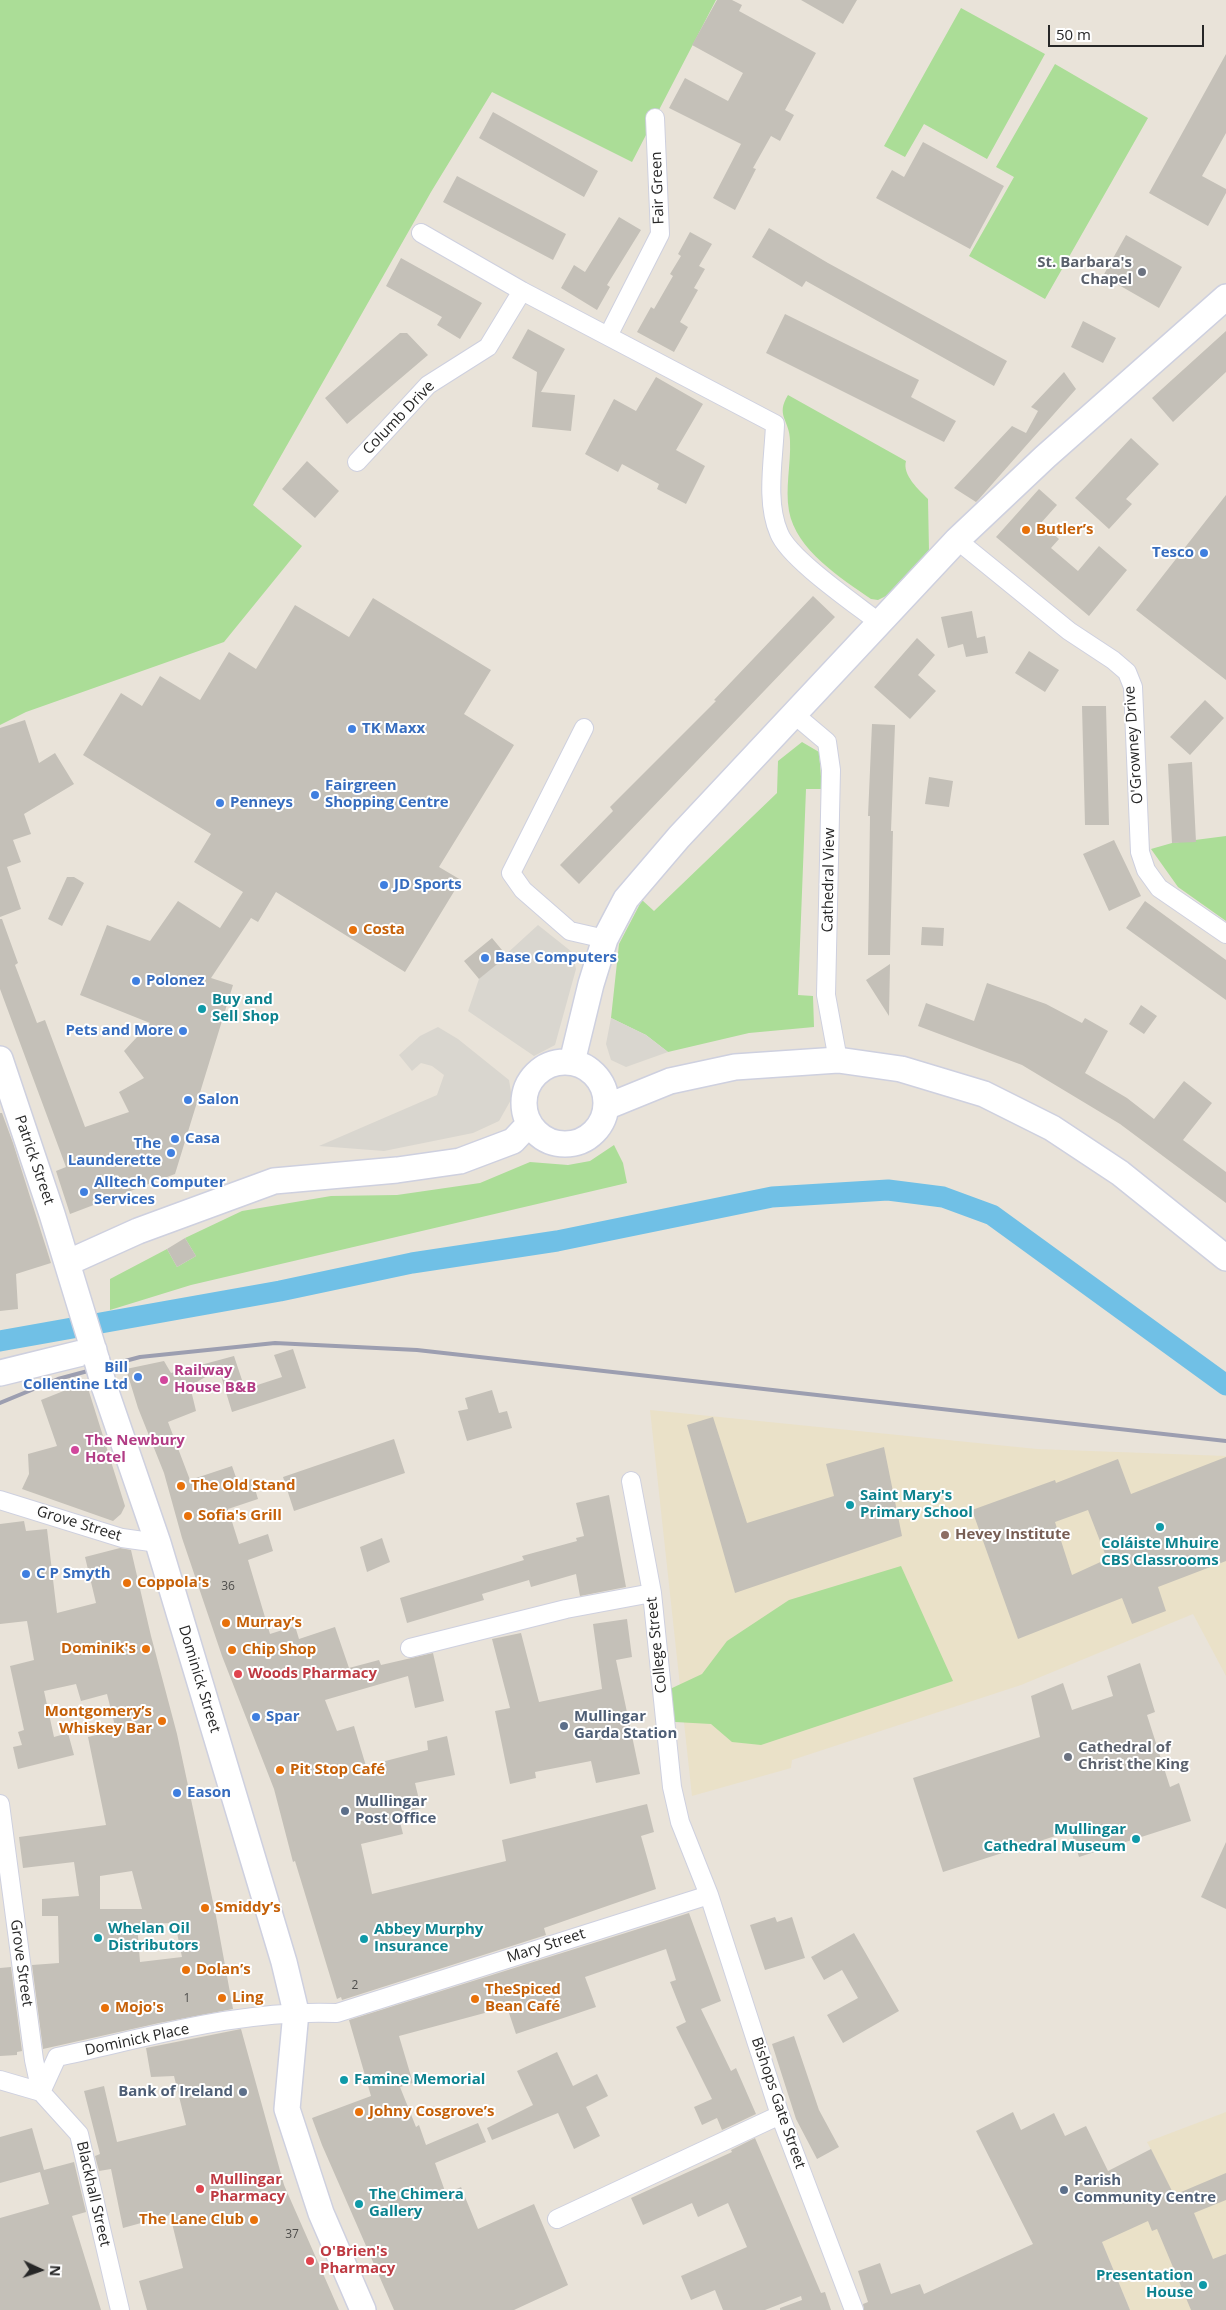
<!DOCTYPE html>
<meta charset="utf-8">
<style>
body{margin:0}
#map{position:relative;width:1226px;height:2310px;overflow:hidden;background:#e9e3d9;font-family:"Open Sans",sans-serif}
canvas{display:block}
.north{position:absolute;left:15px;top:2245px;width:50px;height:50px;-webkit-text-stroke:4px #fff;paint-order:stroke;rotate:93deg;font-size:14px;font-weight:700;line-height:20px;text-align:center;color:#272727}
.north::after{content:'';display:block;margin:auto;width:18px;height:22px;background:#272727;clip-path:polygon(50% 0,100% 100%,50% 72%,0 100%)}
.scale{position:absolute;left:1048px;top:25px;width:156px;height:22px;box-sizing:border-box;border:2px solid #272727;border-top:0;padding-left:6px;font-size:15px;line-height:18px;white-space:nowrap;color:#272727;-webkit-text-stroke:4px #fff;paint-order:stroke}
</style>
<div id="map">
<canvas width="1226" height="2310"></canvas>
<div class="north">N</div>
<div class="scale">50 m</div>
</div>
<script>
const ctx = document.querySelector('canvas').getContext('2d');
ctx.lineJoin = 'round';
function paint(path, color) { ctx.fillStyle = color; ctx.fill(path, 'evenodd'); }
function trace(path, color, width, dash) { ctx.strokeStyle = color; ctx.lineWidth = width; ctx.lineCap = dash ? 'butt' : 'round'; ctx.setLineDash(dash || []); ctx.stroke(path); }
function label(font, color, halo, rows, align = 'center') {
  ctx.font = font + ' "Open Sans",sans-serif'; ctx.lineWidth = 4; ctx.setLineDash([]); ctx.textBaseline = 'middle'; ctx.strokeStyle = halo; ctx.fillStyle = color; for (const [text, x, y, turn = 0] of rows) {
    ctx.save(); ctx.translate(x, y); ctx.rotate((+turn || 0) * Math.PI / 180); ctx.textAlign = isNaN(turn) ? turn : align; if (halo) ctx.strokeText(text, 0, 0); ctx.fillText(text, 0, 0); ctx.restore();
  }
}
paint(new Path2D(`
 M650,1410L1037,1449L1226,1456V1676L1193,1614L1021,1685L792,1760L791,1768L692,1796Z
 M1226,2112V2310H1130L1097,2230L1161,2169L1147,2142Z`), '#eae1c8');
paint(new Path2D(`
 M0,0H716L632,162L492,92L431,192L253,505L302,546L224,642L26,712L0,725Z
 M961,8L1045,54L987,159L924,124L905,157L884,146Z
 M1055,64L1148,118L1045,299L969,256L1014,177L996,167Z
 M788,395L906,461C902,475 919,490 928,499L929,551L886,596L878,600L871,599C841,578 796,550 789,511C785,488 791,464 790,441C790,420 775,416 788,395Z
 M802,742L819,752L822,789H806L798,995L813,996L814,1027L749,1033L668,1052L646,1035L611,1018L619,944L642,900L654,911L777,793L778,761Z
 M1226,836V921L1178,887L1151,849L1172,843Z
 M614,1145L623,1163L627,1183L191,1285L110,1310V1279L167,1249L177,1267L196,1256L185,1238L242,1211L331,1196L397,1195L480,1183L530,1162L568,1165L590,1161Z
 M901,1566L953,1681L761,1745L732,1742L711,1724L675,1722L670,1689L702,1674L727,1641L789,1600Z`), '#abdd97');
paint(new Path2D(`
 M538,925L572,952L576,969L555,1045L534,1056L468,1011L479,979Z
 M611,1018L646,1035L668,1052L626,1067L611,1060L606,1044Z
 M438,1027L458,1039L509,1080L512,1098L499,1121L473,1133L384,1151L319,1146L437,1095L444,1075L432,1066L421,1063L412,1071L399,1055L420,1036Z`), '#d9d6cf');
trace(new Path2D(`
 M0,1341L280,1291L412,1263L557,1241L772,1197L888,1190L943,1197L992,1215L1226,1385`), '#70c0e6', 21);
paint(new Path2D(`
 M717,0H732L742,5L739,11L816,53L785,110L794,115L780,141L771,136L753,168L756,169L735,210L713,198L741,144L669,108L685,78L728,101L743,73L692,45Z
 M801,0H857L843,24Z
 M1226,54V133L1202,176L1226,189V193L1208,226L1149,193Z
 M493,112L598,171L584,197L479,138Z
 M923,142L1004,186L970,249L876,198L892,170L904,177Z
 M457,176L566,234L553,260L443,202Z
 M619,217L641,230L607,285L610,287L597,310L561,288L574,265L585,272Z
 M769,228L828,263L1007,361L994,386L806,281L802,287L752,257Z
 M690,232L712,244L699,266L705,269L694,288L698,290L680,322L688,327L674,352L637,332L651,307L654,309L673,276L670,274L681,256L678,254Z
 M1126,235L1182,267L1159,308L1103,276Z
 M401,258L482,303L460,339L437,325L442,317L386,286Z
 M785,314L919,380L911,397L956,421L944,442L766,353Z
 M1083,321L1116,338L1103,363L1071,347Z
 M528,329L565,349L541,392L575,395L571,431L532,427L537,372L512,358Z
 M1226,331V372L1173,422L1152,398Z
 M400,333H407L428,355L347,424L325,398Z
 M1064,372L1076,389L979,499L976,502L954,488L1012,426L1026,433L1038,411L1031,407Z
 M656,377L703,404L676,450L705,466L686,504L657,489L659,484L622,464L618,472L585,454L614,399L636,411Z
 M1131,438L1159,464L1126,499L1132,504L1109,529L1075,498Z
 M307,461L339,491L315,518L282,489Z
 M1039,489L1057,505L1041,523L1059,539L1051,548L1078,571L1099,546L1127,570L1089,616L996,537Z
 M1226,495V680L1136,610Z
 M813,596L835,617L579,884L560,865L613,811L610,807L716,701L714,700Z
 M373,598L491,670L464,714L514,745L439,867L461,880L405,972L276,892L258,922L251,918L211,978L233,985L175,1174L70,1214L56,1171L66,1167L0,989V919H2L18,963L15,965L37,1023L45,1020L85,1127L129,1112L119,1092L144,1078L124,1051L150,1023L80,995L107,925L150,941L178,901L220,928L243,892L194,862L211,834L83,755L121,693L142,706L160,676L200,700L229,652L256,669L295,605L349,637Z
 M972,611L977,638L985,636L988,653L966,657L963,644L948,648L941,617Z
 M917,638L935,655L918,675L936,691L910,719L874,687Z
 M1029,651L1059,670L1045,692L1015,673Z
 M1205,700L1224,718L1190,755L1170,737Z
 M1082,706H1106L1109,825H1085Z
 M25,720L39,763L55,753L74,784L24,814L31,834L13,840L21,862L7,867L21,909L0,917V728Z
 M872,724L895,725L891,831H893L890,955H868L870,816H868Z
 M1192,762L1196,842L1172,843L1168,764Z
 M929,777L953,781L949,807L925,804Z
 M1114,840L1141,896L1109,911L1083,854Z
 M67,877H74L84,883L62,926L48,919Z
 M1145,901L1226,960V1000L1126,928Z
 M922,927L944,928L943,946L921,945Z
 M492,938L507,956L479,979L464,961Z
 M890,964L889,1016L866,980Z
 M987,983L1046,1004L1082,1023L1085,1018L1108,1031L1085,1073L1127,1098L1154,1119L1184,1081L1212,1103L1183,1140L1226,1172V1203L1120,1124L1022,1065L918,1026L926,1003L974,1021Z
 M1141,1005L1157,1016L1144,1034L1129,1024Z
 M0,1113H2L13,1143L51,1263L16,1274L18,1309L0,1311Z
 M185,1238L196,1256L177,1267L167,1249Z
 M293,1349L306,1388L232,1412L219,1369L190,1386L196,1411L168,1422L190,1480L232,1466L238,1483L252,1479L258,1499L228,1509L239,1544L268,1534L273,1551L248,1560L270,1634L295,1626L299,1639L335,1627L349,1668L379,1660L381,1665L433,1653L444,1701L415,1708L408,1676L325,1700L337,1731L354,1726L366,1766L428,1750L427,1741L447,1736L455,1775L415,1783L421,1808L398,1814L403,1834L361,1844L372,1894L506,1861L502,1840L647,1804L654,1832L641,1836L656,1889L544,1928L546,1935L342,2000L341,1997L337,1999L295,1861L293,1862L274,1789L222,1656L182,1538L164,1473L138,1408L126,1369L164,1361L171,1373L234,1356L245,1389L282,1377L274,1355Z
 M86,1382L125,1506L121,1514L113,1521L22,1489L29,1474L28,1454L57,1446L41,1400Z
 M492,1390L499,1413L507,1411L512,1428L467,1441L458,1411L468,1409L465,1398Z
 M713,1417L747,1523L834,1496L826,1464L884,1447L902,1536L735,1593L687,1425Z
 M394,1439L405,1473L294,1511L283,1477Z
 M1226,1457V1561L1158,1587L1166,1611L1132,1624L1122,1598L1018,1639L972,1510L1055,1480L1056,1483L1118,1459L1131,1494ZM1088,1510L1107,1559L1072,1575L1055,1522Z
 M609,1495L626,1587L580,1596L576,1574L531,1587L529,1580L482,1594L484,1600L407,1623L400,1598L524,1560L522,1556L577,1541L576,1538L584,1536L576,1503Z
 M24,1521L26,1531L47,1529L57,1613L96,1603L85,1557L120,1548L131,1550L151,1636L177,1734L216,1916L233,2009L159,2023L43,2049L32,1965L59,1963L58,1916H42V1899L79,1896L74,1862L23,1868L19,1837L106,1825L88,1737L116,1730L107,1694L81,1701L76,1684L44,1691L54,1737L68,1733L74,1755L18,1769L13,1747L22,1745L18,1732L24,1730L10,1666L34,1660L27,1621L0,1624V1524ZM132,1871L142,1909H100V1876ZM175,1923L182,1957L140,1962L137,1924Z
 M382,1538L390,1562L367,1572L360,1547Z
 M627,1619L632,1657L616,1660L640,1774L596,1783L591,1761L535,1772L536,1778L510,1784L495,1711L510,1708L492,1639L521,1633L539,1702L602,1689L593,1624Z
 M1140,1663L1155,1712L1147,1715L1170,1787L1179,1783L1191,1821L1079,1857L1071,1831L943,1872L913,1778L1040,1737L1031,1696L1063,1683L1072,1710L1113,1696L1107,1676Z
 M1226,1842V1909L1201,1897Z
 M689,1913L721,2001L701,2009L731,2071L736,2068L756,2114L722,2130L717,2118L702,2125L694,2107L712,2099L676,2027L686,2022L670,1982L676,1980L666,1949L585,1977L596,2007L516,2034L507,2007L399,2036L413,2083L400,2087L416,2127L419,2125L426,2145L478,2123L486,2142L435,2163L446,2194L461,2187L478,2229L534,2204L568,2285L514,2310H394L322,2145L312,2118L371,2096L349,2020Z
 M775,1917L777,1922L792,1917L805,1958L765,1970L750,1925Z
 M854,1933L899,2011L843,2043L827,2015L858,1998L842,1970L824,1980L811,1957Z
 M11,1967L22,2051L17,2052V2055L0,2056V1968Z
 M241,2029L284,2185L339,2310H147L139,2281L183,2268L170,2215L123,2228L111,2169L99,2171L95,2156L100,2154L84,2091L104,2086L117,2142L186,2125L174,2076L151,2077L146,2048Z
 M794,2036L819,2110L839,2147L817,2159L796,2119L772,2044Z
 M557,2052L573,2086L597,2074L608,2096L586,2107L600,2136L574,2149L558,2113L492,2140L487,2128L533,2105L517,2071Z
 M1013,2112L1021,2130L1054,2113L1065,2136L1086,2126L1108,2171L1151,2149L1174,2195L1226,2173V2200L1194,2213L1213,2259L1226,2254V2310H1191L1157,2229L1152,2231L1148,2221L1102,2242L1130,2310H864L863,2304L868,2302L858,2271L880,2263L891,2294L920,2284L924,2294L1033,2244L976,2131Z
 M32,2128L44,2170L74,2162L86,2212L72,2216L101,2310H0V2218L49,2204L40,2172L0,2183V2137Z
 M755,2138L821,2293L825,2292L831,2310H780V2308L802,2300L801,2296L765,2310H723L715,2290L691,2300L681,2276L747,2247L728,2203L698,2217L692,2203L643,2225L631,2198L732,2152L731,2150Z`), '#c4c0b8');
const street = new Path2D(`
 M421,233L522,291L775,424C774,458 765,501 779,533C789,559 857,605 881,624
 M608,336L660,234L655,118
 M357,462L428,385L488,347L522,291
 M957,540L1069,631L1113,660L1127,672L1133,687L1140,852L1146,870L1159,888L1226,934
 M795,715L827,742L831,770L826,995L838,1060
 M584,728L511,873L523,890L570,931L605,939
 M631,1481L652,1593L672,1787L680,1822L709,1895L780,2115L854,2310
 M0,1500L122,1538L158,1543
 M410,1648L566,1609L652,1593
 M0,1804L34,2060L41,2092L79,2134L120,2310
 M0,2080L41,2092
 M41,2092L57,2057C150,2037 241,2009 337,2013L709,1895
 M557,2219L780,2115`);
const secondary = new Path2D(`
 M0,1059L52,1214L97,1361
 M524 1103a41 41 0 1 1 82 0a41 41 0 1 1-82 0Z
 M572,1062L591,984L605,939L626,899L679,837L957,540L1045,457L1226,297
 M606,1107L670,1081L735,1067L838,1060L901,1069L984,1094L1052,1128L1120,1173L1226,1258
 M67,1263L138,1231L274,1181L397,1170L460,1161L513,1141L529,1124
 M0,1373L94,1350
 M104,1386L158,1543L284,1962L296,2012L287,2109L321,2213L363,2310`);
trace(street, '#ced0df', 20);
trace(secondary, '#ced0df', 28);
trace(street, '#fff', 18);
trace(secondary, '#fff', 25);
trace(new Path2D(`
 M0,1403L58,1379L140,1357L275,1343L417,1350L1226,1441`), '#9c9eb0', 4);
const secondaryBridge = new Path2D(`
 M97,1361L104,1386`);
trace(secondaryBridge, '#ced0df', 28, []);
trace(secondaryBridge, '#fff', 25);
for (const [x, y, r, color] of [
 [1142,272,5,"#6b7280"],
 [1026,530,5,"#e8710a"],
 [1204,553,5,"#3f7fe0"],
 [352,729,5,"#3f7fe0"],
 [315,795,5,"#3f7fe0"],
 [220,803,5,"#3f7fe0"],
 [384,885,5,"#3f7fe0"],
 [353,930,5,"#e8710a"],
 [485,958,5,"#3f7fe0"],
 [136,981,5,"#3f7fe0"],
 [202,1009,5,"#0f9aa8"],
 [183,1031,5,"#3f7fe0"],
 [188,1100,5,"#3f7fe0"],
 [175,1139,5,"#3f7fe0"],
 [171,1153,5,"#3f7fe0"],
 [84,1192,5,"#3f7fe0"],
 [138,1377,5,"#3f7fe0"],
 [164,1380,5,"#d1479c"],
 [75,1450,5,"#d1479c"],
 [181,1486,5,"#e8710a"],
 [850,1505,5,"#0f9aa8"],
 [188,1516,5,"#e8710a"],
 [1160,1527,5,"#0f9aa8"],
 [945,1535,5,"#8d6e63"],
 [26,1574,5,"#3f7fe0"],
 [127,1583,5,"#e8710a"],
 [226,1623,5,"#e8710a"],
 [146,1649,5,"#e8710a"],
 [232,1650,5,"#e8710a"],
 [238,1674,5,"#e0444e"],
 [256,1717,5,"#3f7fe0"],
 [162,1721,5,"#e8710a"],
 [564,1726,5,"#5c6f8a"],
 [1068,1757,5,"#6b7280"],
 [280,1770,5,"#e8710a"],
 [177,1793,5,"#3f7fe0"],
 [345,1811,5,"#5c6f8a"],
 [1136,1839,5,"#0f9aa8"],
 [205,1908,5,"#e8710a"],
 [98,1938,5,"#0f9aa8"],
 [364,1939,5,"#0f9aa8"],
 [186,1970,5,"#e8710a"],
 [222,1998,5,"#e8710a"],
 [475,1999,5,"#e8710a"],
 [105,2008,5,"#e8710a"],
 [344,2080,5,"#0f9aa8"],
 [243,2092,5,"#5c6f8a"],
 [359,2112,5,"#e8710a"],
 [200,2189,5,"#e0444e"],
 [1064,2190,5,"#5c6f8a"],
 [359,2204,5,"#0f9aa8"],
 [254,2220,5,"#e8710a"],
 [310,2261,5,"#e0444e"],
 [1203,2285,5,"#0f9aa8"]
]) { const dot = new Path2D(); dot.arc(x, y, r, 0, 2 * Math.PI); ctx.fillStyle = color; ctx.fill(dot); trace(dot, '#fff', 2); }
label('12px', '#4e4d4b', null, [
 ["36",228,1587],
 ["2",355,1986],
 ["1",187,1999],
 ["37",292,2235]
]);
label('15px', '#272727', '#fff', [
 ["Fair Green",658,188,-92],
 ["Columb Drive",399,418,-46],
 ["O'Growney Drive",1134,745,-94],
 ["Cathedral View",829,880,-89],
 ["Patrick Street",34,1160,71],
 ["Grove Street",79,1524,17],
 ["College Street",657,1645,-96],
 ["Dominick Street",199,1679,73],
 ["Mary Street",546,1946,-18],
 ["Grove Street",21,1963,82],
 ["Dominick Place",137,2040,-12],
 ["Bishops Gate Street",778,2103,71],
 ["Blackhall Street",93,2194,77]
]);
label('bold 15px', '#5b616d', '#fff', [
 ["St. Barbara's",1132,263],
 ["Chapel",1132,280],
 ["Cathedral of",1078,1748,"left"],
 ["Christ the King",1078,1765,"left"]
], 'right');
label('bold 15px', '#c56008', '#fff', [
 ["Butler’s",1036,530],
 ["Costa",363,930],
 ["The Old Stand",191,1486],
 ["Sofia's Grill",198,1516],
 ["Coppola's",137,1583],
 ["Murray’s",236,1623],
 ["Dominik's",136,1649,"right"],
 ["Chip Shop",242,1650],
 ["Montgomery’s",152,1712,"right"],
 ["Whiskey Bar",152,1729,"right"],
 ["Pit Stop Café",290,1770],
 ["Smiddy’s",215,1908],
 ["Dolan’s",196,1970],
 ["TheSpiced",485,1990],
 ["Bean Café",485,2007],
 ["Ling",232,1998],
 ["Mojo's",115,2008],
 ["Johny Cosgrove’s",369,2112],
 ["The Lane Club",244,2220,"right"]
], 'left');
label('bold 15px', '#366cbe', '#fff', [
 ["Tesco",1194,553,"right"],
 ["TK Maxx",362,729],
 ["Fairgreen",325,786],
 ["Shopping Centre",325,803],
 ["Penneys",230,803],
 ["JD Sports",394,885],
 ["Base Computers",495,958],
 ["Polonez",146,981],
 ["Pets and More",173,1031,"right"],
 ["Salon",198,1100],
 ["Casa",185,1139],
 ["The",161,1144,"right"],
 ["Launderette",161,1161,"right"],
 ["Alltech Computer",94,1183],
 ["Services",94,1200],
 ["Bill",128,1368,"right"],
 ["Collentine Ltd",128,1385,"right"],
 ["C P Smyth",36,1574],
 ["Spar",266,1717],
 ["Eason",187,1793]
], 'left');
label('bold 15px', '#0d838f', '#fff', [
 ["Buy and",212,1000],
 ["Sell Shop",212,1017],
 ["Saint Mary's",860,1496],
 ["Primary School",860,1513],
 ["Coláiste Mhuire",1160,1544,"center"],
 ["CBS Classrooms",1160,1561,"center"],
 ["Mullingar",1126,1830,"right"],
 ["Cathedral Museum",1126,1847,"right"],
 ["Whelan Oil",108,1929],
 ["Distributors",108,1946],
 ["Abbey Murphy",374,1930],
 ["Insurance",374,1947],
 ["Famine Memorial",354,2080],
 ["The Chimera",369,2195],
 ["Gallery",369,2212],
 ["Presentation",1193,2276,"right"],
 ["House",1193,2293,"right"]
], 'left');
label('bold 15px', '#b23c85', '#fff', [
 ["Railway",174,1371],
 ["House B&B",174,1388],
 ["The Newbury",85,1441],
 ["Hotel",85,1458]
], 'left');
label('bold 15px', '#785e54', '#fff', [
 ["Hevey Institute",955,1535]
], 'left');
label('bold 15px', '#be3a42', '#fff', [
 ["Woods Pharmacy",248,1674],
 ["Mullingar",210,2180],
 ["Pharmacy",210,2197],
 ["O'Brien's",320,2252],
 ["Pharmacy",320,2269]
], 'left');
label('bold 15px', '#4e5e75', '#fff', [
 ["Mullingar",574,1717],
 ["Garda Station",574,1734],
 ["Mullingar",355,1802],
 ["Post Office",355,1819],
 ["Bank of Ireland",233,2092,"right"],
 ["Parish",1074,2181],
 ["Community Centre",1074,2198]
], 'left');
</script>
